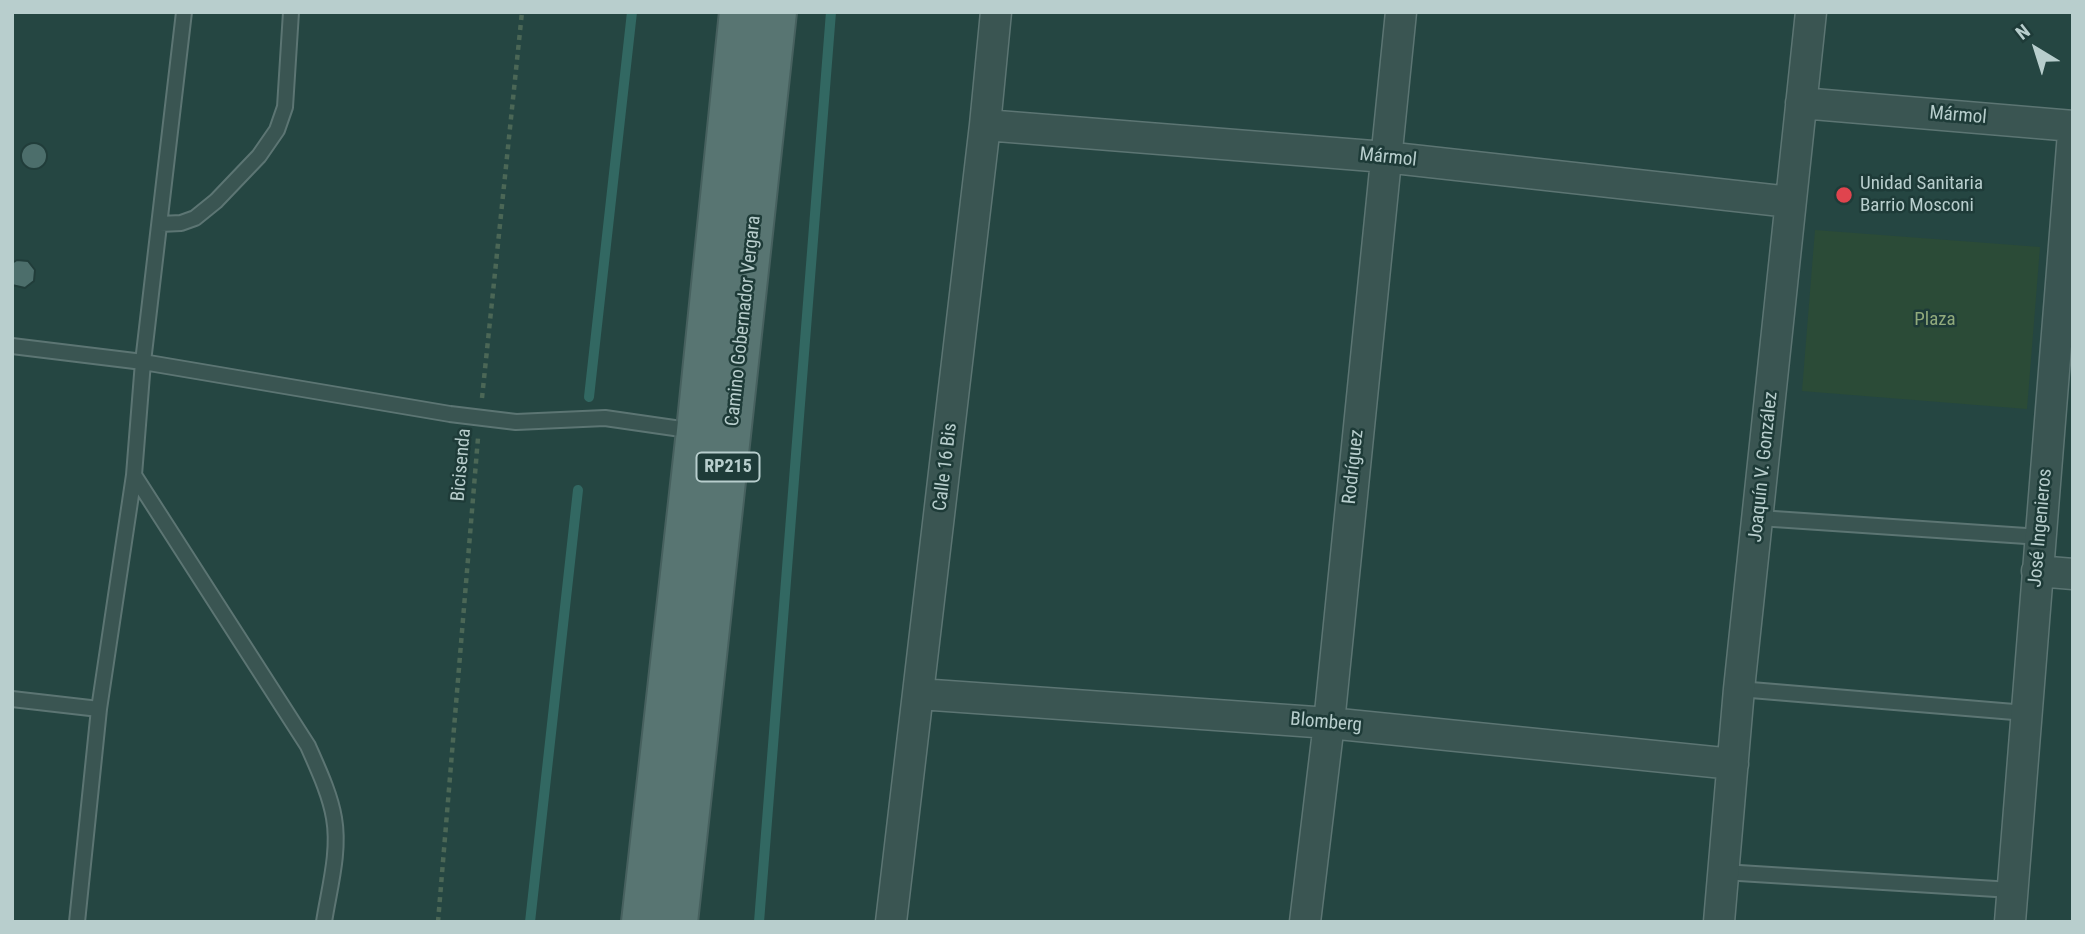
<!DOCTYPE html>
<meta charset="utf-8">
<style>
body{margin:0}
#map{position:relative;width:2085px;height:934px;overflow:hidden;background:#254642;font-family:"Roboto Condensed",sans-serif}
canvas{display:block}
.frame{position:absolute;inset:0;border:14px solid #b8cecd;pointer-events:none}
.north{position:absolute;left:2001px;top:14px;width:70px;height:70px;-webkit-text-stroke:5px #1e3b38;paint-order:stroke;rotate:322deg;font-size:19px;font-weight:700;line-height:28px;text-align:center;color:#b8cecd}
.north::after{content:'';display:block;margin:auto;width:24px;height:32px;background:#b8cecd;clip-path:polygon(50% 0,100% 100%,50% 72%,0 100%)}
</style>
<div id="map">
<canvas width="2085" height="934"></canvas>
<div class="frame"></div>
<div class="north">N</div>
</div>
<script>
const ctx = document.querySelector('canvas').getContext('2d');
ctx.lineJoin = 'round';
function paint(path, color) { ctx.fillStyle = color; ctx.fill(path, 'evenodd'); }
function trace(path, color, width, dash) { ctx.strokeStyle = color; ctx.lineWidth = width; ctx.lineCap = dash ? 'butt' : 'round'; ctx.setLineDash(dash || []); ctx.stroke(path); }
function label(font, color, halo, rows, align = 'center') {
  ctx.font = font + ' "Roboto Condensed",sans-serif'; ctx.lineWidth = 5; ctx.setLineDash([]); ctx.textBaseline = 'middle'; ctx.strokeStyle = halo; ctx.fillStyle = color; for (const [text, x, y, turn = 0] of rows) {
    ctx.save(); ctx.translate(x, y); ctx.rotate((+turn || 0) * Math.PI / 180); ctx.textAlign = isNaN(turn) ? turn : align; if (halo) ctx.strokeText(text, 0, 0); ctx.fillText(text, 0, 0); ctx.restore();
  }
}
paint(new Path2D(`
 M1815,230L2040,247L2027,409L1802,391Z`), '#2b4b37');
trace(new Path2D(`
 M589,397L632,12
 M530,922L578,490
 M759,922L831,12`), '#326862', 10);
const building = new Path2D(`
 M21 156a13 13 0 1 1 26 0a13 13 0 1 1-26 0Z
 M17,260L28,261L35,270L34,281L25,288L12,285V263Z`);
paint(building, '#4c6e6b');
trace(building, '#213d3a', 2);
const lane = new Path2D(`
 M160,224L181,223L195,218L216,201L259,156L277,130L285,107L291,12
 M12,346L143,362L450,414L516,422L605,418L695,431
 M134,475L308,746C318,769 330,794 334,818C340,852 329,889 324,922
 M1759,518L2041,537
 M1739,689L2026,713
 M12,699L99,709
 M1723,872L2012,890
 M77,922L99,709L134,475L143,362L184,12`);
const street = new Path2D(`
 M1801,103L2073,126
 M985,125L1385,157L1790,202
 M2037,571L2073,574
 M919,694L1329,723L1733,764
 M891,922L985,125L996,12
 M1305,922L1329,723L1401,12
 M1719,922L1739,689L1811,12
 M2010,922L2073,133`);
const primary = new Path2D(`
 M641,922L696,431L739,12
 M678,922L777,12`);
trace(lane, '#5c7573', 18);
trace(street, '#5c7573', 33);
trace(primary, '#47615f', 42);
trace(new Path2D(`
 M482,398L522,12
 M438,922L478,438`), '#4b6756', 4.5, [5, 5]);
trace(lane, '#3a5552', 14);
trace(street, '#3a5552', 30);
trace(primary, '#587572', 38);
for (const [x, y, r, color] of [
 [1844,195,9,"#e0444e"]
]) { const dot = new Path2D(); dot.arc(x, y, r, 0, 2 * Math.PI); ctx.fillStyle = color; ctx.fill(dot); trace(dot, '#1e3b38', 2.5); }
for (const [x, y, w] of [
 [728,467,63]
]) { const box = new Path2D(); box.roundRect(x - w / 2, y - 14.5, w, 29, 5); ctx.fillStyle = '#1e3b38'; ctx.fill(box); trace(box, '#b8cecd', 2); }
label('bold 18px', '#b8cecd', null, [
 ["RP215",728,467]
]);
label('19px', '#b8cecd', '#1e3b38', [
 ["Mármol",1958,116,5],
 ["Mármol",1388,158,6],
 ["Camino Gobernador Vergara",744,321,-84],
 ["Bicisenda",462,465,-85],
 ["Calle 16 Bis",946,467,-83],
 ["Rodríguez",1354,467,-84],
 ["Joaquín V. González",1764,467,-84],
 ["José Ingenieros",2041,528,-85],
 ["Blomberg",1326,723,5]
]);
label('19px', '#b8cecd', '#1e3b38', [
 ["Unidad Sanitaria",1860,184],
 ["Barrio Mosconi",1860,206]
], 'left');
label('19px', '#91aa7c', '#1e3b38', [
 ["Plaza",1935,320]
]);
</script>
